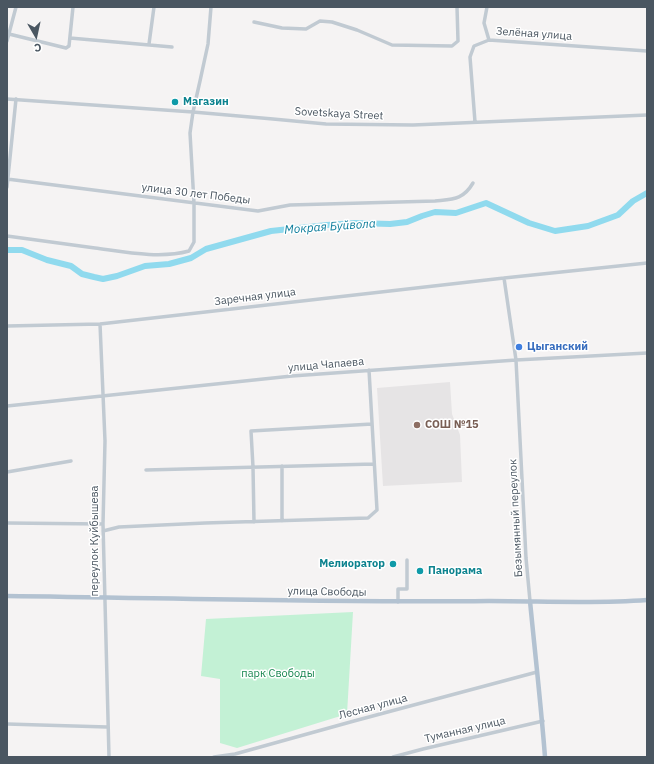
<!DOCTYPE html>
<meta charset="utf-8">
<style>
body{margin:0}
#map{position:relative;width:654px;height:764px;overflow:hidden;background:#f5f3f3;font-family:"IBM Plex Sans",sans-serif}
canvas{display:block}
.frame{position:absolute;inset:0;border:8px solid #4a5661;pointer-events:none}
.north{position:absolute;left:16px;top:16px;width:40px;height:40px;-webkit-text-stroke:3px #fff;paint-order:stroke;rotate:171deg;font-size:11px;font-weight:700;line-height:16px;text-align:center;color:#4a5661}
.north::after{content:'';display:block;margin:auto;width:14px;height:18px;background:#4a5661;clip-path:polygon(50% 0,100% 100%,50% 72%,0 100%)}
</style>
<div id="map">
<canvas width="654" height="764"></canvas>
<div class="frame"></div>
<div class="north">С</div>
</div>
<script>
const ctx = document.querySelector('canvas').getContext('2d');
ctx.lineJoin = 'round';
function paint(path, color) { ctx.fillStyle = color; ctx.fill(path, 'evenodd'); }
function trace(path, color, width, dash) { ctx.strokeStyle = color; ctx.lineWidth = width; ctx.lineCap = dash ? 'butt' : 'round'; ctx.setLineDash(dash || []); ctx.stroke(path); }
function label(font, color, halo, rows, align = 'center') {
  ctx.font = font + ' "IBM Plex Sans",sans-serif'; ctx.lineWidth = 3; ctx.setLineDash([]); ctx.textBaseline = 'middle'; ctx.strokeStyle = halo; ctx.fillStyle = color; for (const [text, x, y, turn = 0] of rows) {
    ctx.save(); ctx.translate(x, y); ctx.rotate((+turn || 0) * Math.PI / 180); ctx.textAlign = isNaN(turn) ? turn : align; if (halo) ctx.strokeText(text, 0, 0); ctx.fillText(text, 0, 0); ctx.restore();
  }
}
paint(new Path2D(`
 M450,382L452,414L460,435L462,482L383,486L377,388Z`), '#e6e4e5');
paint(new Path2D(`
 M353,612L347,714L237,748L220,743V679L201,676L206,619Z`), '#c3f1d5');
trace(new Path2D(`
 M7,250H22L47,260L71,266L82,274L94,277L103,279L117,276L145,266L169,264L191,258L206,249L271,231L327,225L355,223L390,224L407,222L422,216L435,212L456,213L486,203L529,223L555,231L588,226L618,215L633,201L647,193`), '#90daee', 6);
trace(new Path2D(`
 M487,7L484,23L489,40
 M254,22L282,28L306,29L320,21L332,22L357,30L392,45L452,46L458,41L457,7
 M9,34L66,48L69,46L73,7
 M70,38L172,47
 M7,41L16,7
 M149,44L154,7
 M7,99L193,112L273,119L326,124L413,125L647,115
 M475,122L470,57L474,46L489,40L647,51
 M7,179L258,211L290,205L435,201C453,199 463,200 473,183
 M7,187L16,99
 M7,236C36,240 66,244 95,248C125,252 160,259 189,251L194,242V203L190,133L193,112L200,81L208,44L211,7
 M504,278L516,360L526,558L530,601
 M100,324L105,441L103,524L109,757
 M7,326L100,324L504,278L647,263
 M7,406L292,376L516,360L647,353
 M282,466V521
 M146,470L374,464
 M7,472L71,461
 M254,522L253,467L251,431L372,424
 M7,523L103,524
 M103,531L119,527L205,523L368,518L377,510L369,370
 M398,602V589H407V560
 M7,724L107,727
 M214,757L235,754L354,721L537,672
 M393,757L423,749L543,721`), '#c1cad2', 3.5);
trace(new Path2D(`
 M7,596C168,598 329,603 489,601C542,601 595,604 647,600
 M530,601C535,653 541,705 545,757`), '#b3c2d1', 4.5);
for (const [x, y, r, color] of [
 [175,102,4,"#0f9aa8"],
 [519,347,4,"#3f7fe0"],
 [417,425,4,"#8d6e63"],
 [393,564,4,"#0f9aa8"],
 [420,571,4,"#0f9aa8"]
]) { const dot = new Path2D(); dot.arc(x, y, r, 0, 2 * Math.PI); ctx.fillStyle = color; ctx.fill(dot); trace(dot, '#fff', 1.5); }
label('11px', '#4a5661', '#fff', [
 ["Зелёная улица",534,34,4],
 ["Sovetskaya Street",339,114,3],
 ["улица 30 лет Победы",196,194,7],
 ["Заречная улица",255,297,-7],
 ["улица Чапаева",326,365,-5],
 ["Безымянный переулок",516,518,-93],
 ["переулок Куйбышева",95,541,-90],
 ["улица Свободы",327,592,1],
 ["Лесная улица",373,707,-15],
 ["Туманная улица",465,730,-13]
]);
label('bold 11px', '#0d838f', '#fff', [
 ["Магазин",183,102],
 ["Мелиоратор",385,564,"right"],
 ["Панорама",428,571]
], 'left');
label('bold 11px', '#366cbe', '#fff', [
 ["Цыганский",527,347]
], 'left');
label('bold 11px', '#785e54', '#fff', [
 ["СОШ №15",425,425]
], 'left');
label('11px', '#17864f', '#fff', [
 ["парк Свободы",278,674]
]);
label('italic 12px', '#0c7c9b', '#fff', [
 ["Мокрая Буйвола",330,227,-4]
]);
</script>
